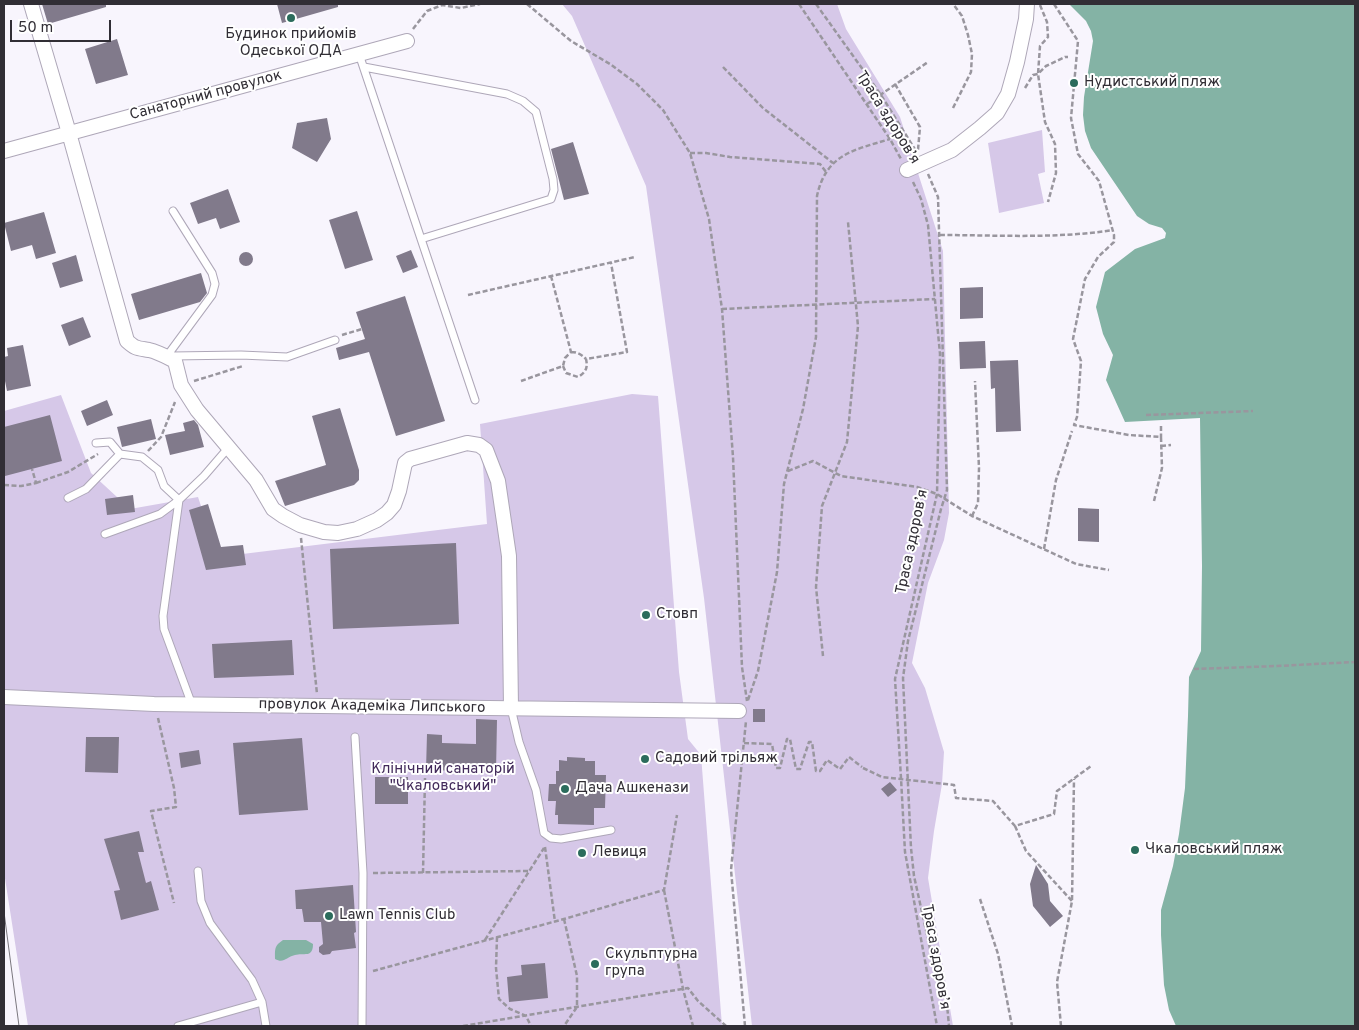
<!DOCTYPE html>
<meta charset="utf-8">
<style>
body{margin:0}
#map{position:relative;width:1359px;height:1030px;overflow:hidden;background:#f8f5fd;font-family:Overpass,sans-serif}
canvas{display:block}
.frame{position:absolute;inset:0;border:5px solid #312e35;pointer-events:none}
.scale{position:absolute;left:10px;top:20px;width:101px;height:22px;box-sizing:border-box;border:2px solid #312e35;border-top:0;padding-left:6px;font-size:15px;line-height:18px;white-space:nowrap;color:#312e35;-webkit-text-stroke:4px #fff;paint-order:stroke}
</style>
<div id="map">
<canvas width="1359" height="1030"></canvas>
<div class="frame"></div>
<div class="scale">50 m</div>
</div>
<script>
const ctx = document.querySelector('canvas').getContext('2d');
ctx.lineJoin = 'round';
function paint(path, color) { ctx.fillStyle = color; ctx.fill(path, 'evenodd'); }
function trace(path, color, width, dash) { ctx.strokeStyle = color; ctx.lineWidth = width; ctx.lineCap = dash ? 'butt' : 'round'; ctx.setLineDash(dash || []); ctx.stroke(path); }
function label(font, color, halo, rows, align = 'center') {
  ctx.font = font + ' Overpass,sans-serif'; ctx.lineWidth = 4; ctx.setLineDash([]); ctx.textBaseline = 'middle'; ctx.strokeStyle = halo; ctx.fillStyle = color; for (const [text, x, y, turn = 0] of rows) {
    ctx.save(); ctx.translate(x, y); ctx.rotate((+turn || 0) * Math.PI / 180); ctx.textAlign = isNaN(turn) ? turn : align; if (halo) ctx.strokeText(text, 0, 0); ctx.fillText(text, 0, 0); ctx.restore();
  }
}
paint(new Path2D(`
 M562,4H837L846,29L900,117L943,251L949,513L944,540L928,583L912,663L925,688L944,752L942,784L934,831L928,878L953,1026H752L704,598L646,186L572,16Z
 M1042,130L1045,172L1038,174L1044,203L999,213L988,143Z
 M632,394L658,396L679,672L688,739L701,755L722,1026H28L4,872V411L61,395L91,473L130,509L198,497L218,557L487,524L480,424Z`), '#d6c8e8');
paint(new Path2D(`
 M1069,4H1355V1026H1176L1169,1010L1164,985L1161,935V910L1173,866L1179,834L1185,788L1188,716L1189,677L1201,651L1202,566L1200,418L1125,422L1106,380L1113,355L1103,334L1096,307L1105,272L1135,249L1165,238L1166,233L1162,228L1149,224L1137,216L1091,148L1085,131L1083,115L1084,97L1093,41L1091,31L1086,21Z
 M283,940H306L313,944C313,959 303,952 295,955C286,957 284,964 275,959C275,949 274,946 283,940Z`), '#84b3a5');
paint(new Path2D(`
 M42,4H106V7L48,24Z
 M277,4H338V7L282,23Z
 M117,39L128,75L96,84L85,49Z
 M327,118L331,139L317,162L292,148L297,123Z
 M573,142L589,194L564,200L551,149Z
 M228,189L240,222L220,229L216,218L198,224L190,203Z
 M357,211L373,260L345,269L329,220Z
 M44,212L56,253L36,259L32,245L11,251L4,223Z
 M411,250L418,267L403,273L396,256Z
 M239 259a7 7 0 1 1 14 0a7 7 0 1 1-14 0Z
 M76,255L83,281L60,288L52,263Z
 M201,273L207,293L200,302L139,320L131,294Z
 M983,287V318L960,319V288Z
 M405,296L445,421L396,436L369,352L339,360L336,348L365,339L356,312Z
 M83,317L91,337L69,346L61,325Z
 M985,341L986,368L960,369L959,342Z
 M23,345L31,386L7,391L4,376V357L8,356L7,348Z
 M1018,360L1021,431L996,432L995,388L991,389L990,361Z
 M107,400L113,415L87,426L81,411Z
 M340,408L359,470V480L354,485L285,506L275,481L326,465L312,416Z
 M50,415L62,461L5,476L4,470V427Z
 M151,419L156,439L122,447L117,427Z
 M194,420L198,425L204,447L170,455L165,435L185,431L183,423Z
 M133,495L135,512L107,515L105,499Z
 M208,504L221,547L243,545L246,565L206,570L189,510Z
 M1078,508L1099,509V542L1078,541Z
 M456,543L459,624L333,629L330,549Z
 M292,640L294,675L214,678L212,644Z
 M753,709H765V722H753Z
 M476,719L497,720L496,772L426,770L427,734L442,735V743L476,744Z
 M86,737H119L118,773L85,772Z
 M302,738L308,810L239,815L233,743Z
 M199,750L201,764L181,768L179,753Z
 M567,757L585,758V761H595V775H606L605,808H594V825L558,824V815H555L556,801H548L549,784H556V771H559V760L567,761Z
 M375,777H408V804H375Z
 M890,782L897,790L888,797L881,789Z
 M139,831L144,852H138L146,883L151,881L159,910L121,920L114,891L120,890L104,839Z
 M1036,865L1048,884L1050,901L1063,916L1050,927L1033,906L1030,884Z
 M353,885L356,932L354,933L356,948L332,951L330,954L323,955L319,952V947L323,944L321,922H304L302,909H296L295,890Z
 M545,963L548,998L509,1002L507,977L522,975L521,965Z`), '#817a8b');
const lane = new Path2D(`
 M359,54L475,400
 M364,67L507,94L523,101L536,112L553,179L554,190L551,199L421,239
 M167,356L212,295L215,284L212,273L173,211
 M172,356L241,355L287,357L335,340
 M96,443L110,442L120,454L142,457L158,470L164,486L179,500L163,616L164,629L192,705
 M68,498L86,489L120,454
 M105,534L160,514L179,500L204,476L229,447
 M511,708L519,742L536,790L544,833L551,838L561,839L611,830
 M355,737L363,873L362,1026
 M198,871L201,901L210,923L252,980L262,1002L266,1026
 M178,1026L262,1002`);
const street = new Path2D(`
 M31,4L69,133L127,341C136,349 137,348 149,350C158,352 167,357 175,361L181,385L197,410L256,480L273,509L283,516L300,525L324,532L338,533L357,529L377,520L387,513L394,505L399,491L405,463L410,459L467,443L479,445L486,450L498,481L509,556L511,708
 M4,151L407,41
 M907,170L952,150L980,128L997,113L1008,94L1017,62L1026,19L1027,4
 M4,697L154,704L739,711`);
trace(lane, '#aea7b8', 9);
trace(street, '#aea7b8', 16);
trace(new Path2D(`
 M527,4L571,41L610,64L637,84L663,110L690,153L709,219L722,309L733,457L742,667L747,701
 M799,4L890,139L901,159
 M816,4L881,95L916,151
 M1054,4L1078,41L1071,118L1078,154L1099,181L1114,235V242L1098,257L1085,279L1073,339L1081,361L1077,417L1074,425L1129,435L1161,437L1162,468L1154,501
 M1040,5L1047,22L1048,37L1040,46L1038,74L1045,122L1055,144L1056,173L1048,202
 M413,29L427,11L442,5L461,8L480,4
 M723,67L763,108L833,163
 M895,84L920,127L918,150
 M1025,88L1033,75L1038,74L1046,66L1065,57H1068
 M867,104L928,62
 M953,108L971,72L972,54L968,35L962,16L953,4
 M690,153H706L730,157L820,164L826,172
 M928,174L938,197L947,490L941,509L908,641L903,678L911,848L914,876L935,971L946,994L949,1026
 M913,182L921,199L928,225L940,354L937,494L895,679L901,778L905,852L937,1026
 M940,235C997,235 1056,239 1113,230
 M468,295L635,257
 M722,309L935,299
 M342,335L362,329
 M571,352C577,352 581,354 586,359
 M563,366L566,373L578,377C586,372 588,368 586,359L627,352L611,263
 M194,381L243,366
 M521,381L563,366L565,358L571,352L551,276
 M1146,415L1253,411
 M1161,426V437
 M1161,446L1171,445
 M148,451L161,437L175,402
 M788,471L813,461L841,476L917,487L937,494L972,516L1076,564L1109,570
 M36,483L68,472L98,454
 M4,485L21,486L36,483L32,469
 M972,516L978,503L979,468L975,381
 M301,538L317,694
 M1044,549L1056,480L1072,431
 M823,656L816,587L822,506L847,442L858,326L848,222
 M1194,669L1277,666L1355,662
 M748,700L758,671L777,572L784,484L803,409L816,337L817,196C826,154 854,150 890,139
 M158,718L174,788L176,807L151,811L174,903
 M744,743L772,744L776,768H780L787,739H790L796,769H800L809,742H812L816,771H820L827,760L840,769L849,757L862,767
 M863,768L882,777L954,785L956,798L993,801L1015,826L1054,814L1057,791L1091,766
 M1015,826L1026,851L1072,901
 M545,847L555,922
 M373,873L529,871
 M423,873L425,778
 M664,890L683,989L693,1026
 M980,899L998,954L1012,1026
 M564,919L577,976V1007L564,1026
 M497,937L496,968L499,999L510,1009L526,1016L531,1026
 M485,940L544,848
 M373,971L564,919L664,890L677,815
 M463,1026L688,988L698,1001L726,1026
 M745,1026L731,870L746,721
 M1061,1026L1057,982L1072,901L1074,779`), '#99969e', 2.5, [5, 2.5]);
trace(lane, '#fff', 7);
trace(street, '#fff', 14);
trace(new Path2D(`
 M4,912L19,1026`), '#7a777e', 1);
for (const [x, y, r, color] of [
 [291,18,5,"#2b6c5c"],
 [1074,83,5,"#2b6c5c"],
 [646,615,5,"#2b6c5c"],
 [645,759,5,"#2b6c5c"],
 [565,789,5,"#2b6c5c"],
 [1135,850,5,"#2b6c5c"],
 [582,853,5,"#2b6c5c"],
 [329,916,5,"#2b6c5c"],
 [595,964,5,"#2b6c5c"]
]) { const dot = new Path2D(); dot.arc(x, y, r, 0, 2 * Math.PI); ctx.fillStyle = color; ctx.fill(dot); trace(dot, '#fff', 2); }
label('15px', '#312e35', '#fff', [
 ["Будинок прийомів",291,35,"center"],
 ["Одеської ОДА",291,52,"center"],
 ["Нудистський пляж",1084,83],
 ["Стовп",656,615],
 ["Садовий трільяж",655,759],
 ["Дача Ашкенази",575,789],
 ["Чкаловський пляж",1145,850],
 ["Левиця",592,853],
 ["Lawn Tennis Club",339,916],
 ["Скульптурна",605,955],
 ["група",605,972]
], 'left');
label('15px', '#312e35', '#fff', [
 ["Санаторний провулок",206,96,-15],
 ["Траса здоров’я",887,118,58],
 ["Траса здоров’я",913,542,-78],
 ["провулок Академіка Липського",372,707,1],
 ["Траса здоров’я",935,957,80]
]);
label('15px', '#422a5a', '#fff', [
 ["Клінічний санаторій",443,770],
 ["\"Чкаловський\"",443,787]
]);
</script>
